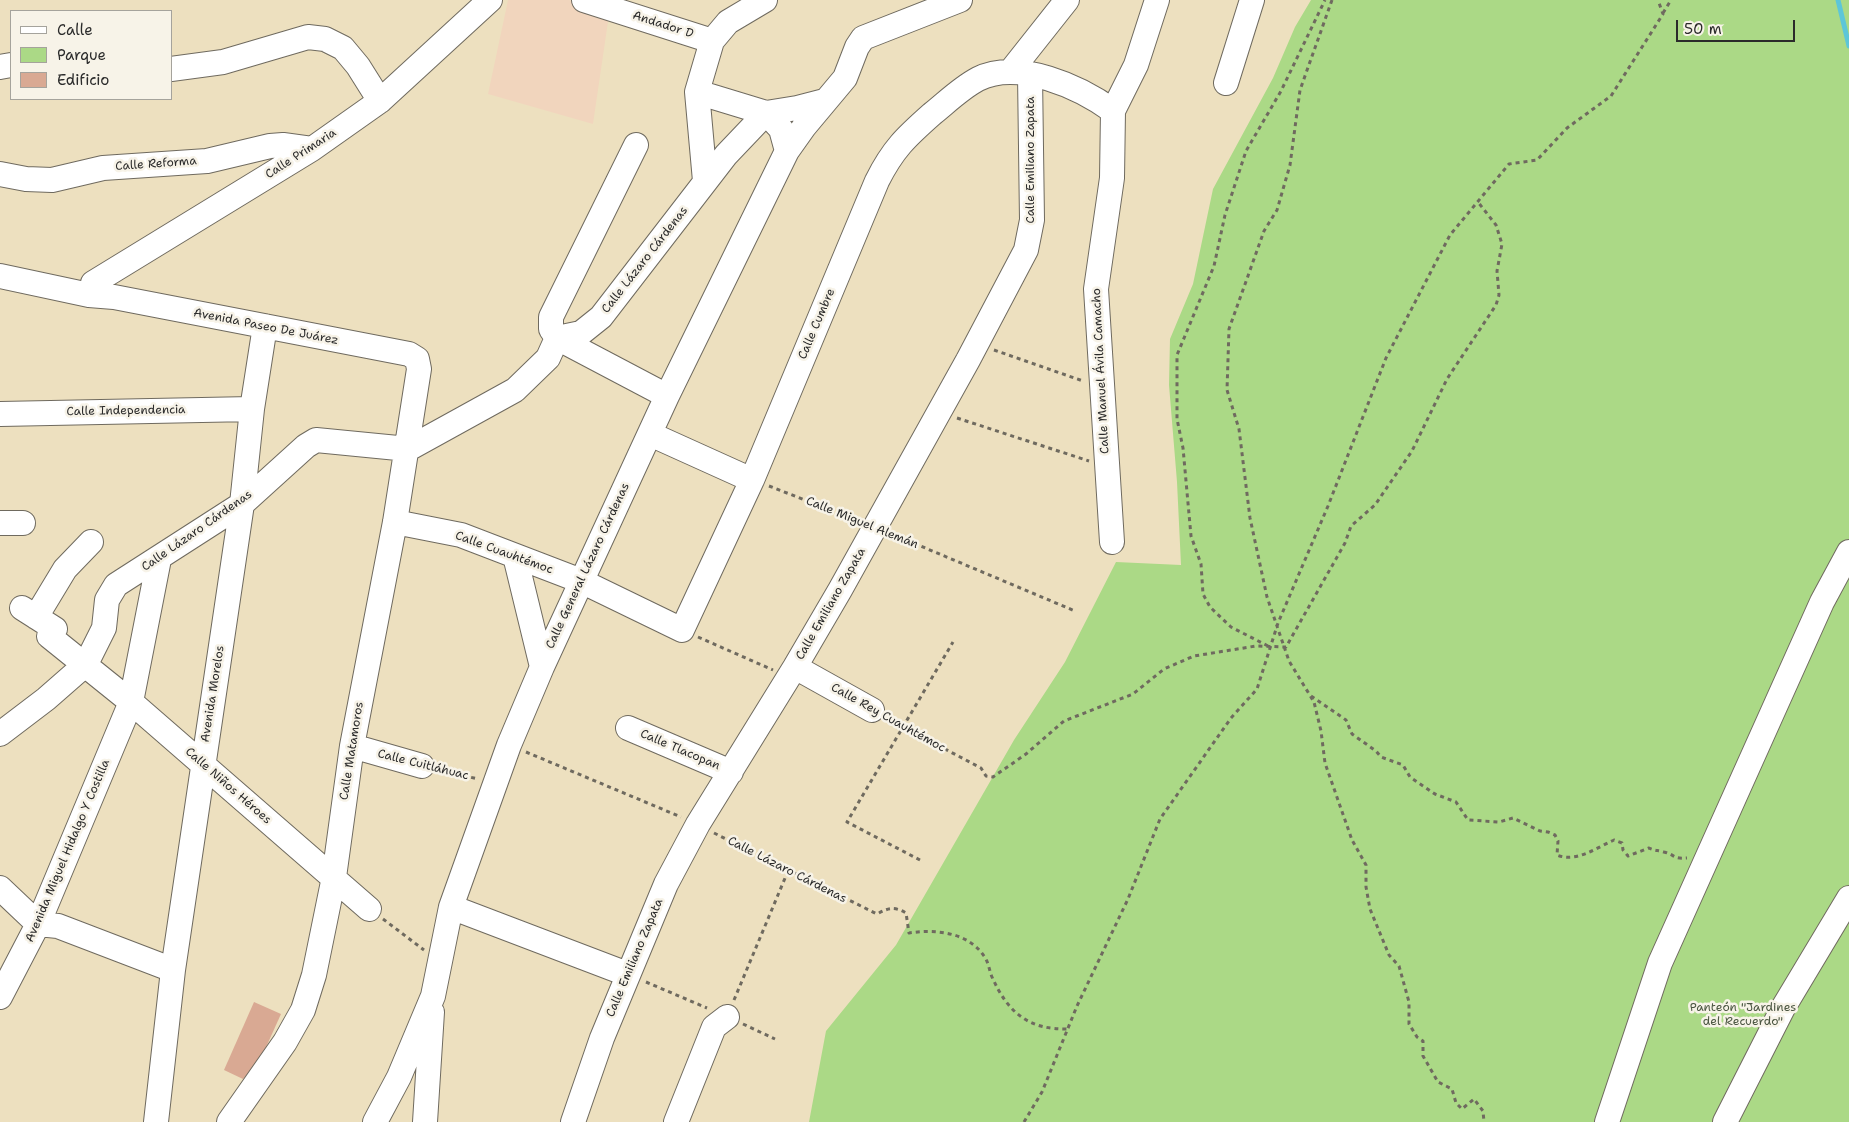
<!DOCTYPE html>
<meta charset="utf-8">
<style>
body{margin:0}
#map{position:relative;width:1849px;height:1122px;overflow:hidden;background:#ede0bf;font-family:"Shantell Sans",sans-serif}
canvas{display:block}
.legend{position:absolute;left:10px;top:10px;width:162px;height:90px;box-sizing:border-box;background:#f7f3e8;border:1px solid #a5a39c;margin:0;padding:6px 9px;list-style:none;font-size:15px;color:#2b2b2b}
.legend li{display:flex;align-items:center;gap:10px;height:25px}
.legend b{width:25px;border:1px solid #a5a39c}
.scale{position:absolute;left:1676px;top:20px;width:119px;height:22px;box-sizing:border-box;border:2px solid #2b2b2b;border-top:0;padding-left:6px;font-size:15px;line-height:18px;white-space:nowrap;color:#2b2b2b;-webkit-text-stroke:4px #f7f3e8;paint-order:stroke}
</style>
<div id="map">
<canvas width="1849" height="1122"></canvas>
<ul class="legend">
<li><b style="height:6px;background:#fff"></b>Calle</li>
<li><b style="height:14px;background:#abd986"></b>Parque</li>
<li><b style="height:14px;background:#d9a993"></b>Edificio</li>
</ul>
<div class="scale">50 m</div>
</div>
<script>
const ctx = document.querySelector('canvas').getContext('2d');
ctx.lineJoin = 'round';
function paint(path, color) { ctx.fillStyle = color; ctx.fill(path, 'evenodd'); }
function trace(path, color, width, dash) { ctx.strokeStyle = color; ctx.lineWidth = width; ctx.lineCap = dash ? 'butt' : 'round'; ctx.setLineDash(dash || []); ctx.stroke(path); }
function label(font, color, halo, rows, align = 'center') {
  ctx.font = font + ' "Shantell Sans",sans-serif'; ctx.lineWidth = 5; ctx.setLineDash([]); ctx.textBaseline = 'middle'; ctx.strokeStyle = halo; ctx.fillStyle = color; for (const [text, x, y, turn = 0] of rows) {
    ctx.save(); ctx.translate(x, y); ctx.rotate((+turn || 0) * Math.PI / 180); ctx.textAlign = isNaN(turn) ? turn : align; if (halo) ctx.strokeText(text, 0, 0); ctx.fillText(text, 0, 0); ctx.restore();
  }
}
paint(new Path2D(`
 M508,0H569L609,15L593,124L488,94Z`), '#f1d5bd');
paint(new Path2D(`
 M1311,0H1849V1122H809L826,1031L896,945L1014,740L1065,662L1116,562L1181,565L1177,482L1169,385L1170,339L1193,284L1213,189L1273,78L1295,27Z`), '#abd986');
trace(new Path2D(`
 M1838,0L1849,46`), '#5dc6d8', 5);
paint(new Path2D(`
 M254,1002L281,1014L258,1065L243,1079L224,1070Z`), '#d9a993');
const minor = new Path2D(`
 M584,0L712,41
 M0,67L11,65
 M171,69L223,62L308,37L325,39L343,48L358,66L380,101
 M1010,72L1067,0
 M1226,83L1252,0
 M697,92L766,113L781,129L787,151
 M636,145L551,317V329L557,338L667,396
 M0,174L26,179L52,180L103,168L207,161L270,146L283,145L312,149
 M705,181L697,92L712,41L728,22L765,0
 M0,276L89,295L114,297L409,354L417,359L419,369L395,522L352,746L334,877L314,975L303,1010L285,1042L229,1122
 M93,283L312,149L380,101L490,0
 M0,414L252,409
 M650,434L743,476
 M395,522L461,535L581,581L682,630L752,480L877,181C893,149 906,137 932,114C947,102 961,88 978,79C1019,59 1080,87 1113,111
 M0,523H23
 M1112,542L1096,289L1112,178L1113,111L1136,65L1157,0
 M515,556L542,667
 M22,608L55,629L49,636L131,702L369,909
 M36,617L65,569L91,542
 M795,667L872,710
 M628,728L731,772
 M0,734L46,699L86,664L104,628L107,600L116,585L242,504L306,446L316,440L408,449L515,390L548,358L557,338L581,333L601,317L726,155L766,113L797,108L824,101
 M352,746L422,766
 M0,888L38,924L58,926L173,970
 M451,907L627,974
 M0,997L38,924L131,702L159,559
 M156,1122L173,970L242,504L252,409L265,326
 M375,1122L399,1077L433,996L451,907L509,745L542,667L667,396L787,151L804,127L845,78L857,47L863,38L960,0
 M425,1122L432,1012
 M573,1122L602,1038L666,884L698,824L795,667L840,590L968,360L1026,250L1032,220L1030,75
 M676,1122L714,1027L727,1017
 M1607,1122L1660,963L1822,602L1849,552
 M1725,1122L1783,1008L1849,898`);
trace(minor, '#6f6a5f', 26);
trace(new Path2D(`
 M1332,0L1300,90L1290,165L1277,210L1264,231L1229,329L1227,390L1239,429L1250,518L1267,597L1289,661L1314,702L1321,731L1325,763L1352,840L1366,865V887L1370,909L1389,955L1399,966L1409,1002V1024L1417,1037L1423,1041V1056L1438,1082L1452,1089L1456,1103L1462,1109L1474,1099L1483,1111L1484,1122
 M1663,13L1671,0
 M994,350L1083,381
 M957,418L1089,461
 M769,486L859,521
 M892,534L1075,611
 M698,637L773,670
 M1268,646L1231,627L1210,607L1203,594L1201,564L1191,536L1183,448L1177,419V355L1214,266L1225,215L1246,151L1281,91L1325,0
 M1311,696L1346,720L1352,734L1376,751L1381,757L1403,765L1410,777L1435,794L1456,802L1468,820L1499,822L1513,818L1540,831L1548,832L1555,835L1558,841L1557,855C1576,863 1596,848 1614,840L1622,843L1623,850L1628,856L1649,848C1655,851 1658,850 1664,852C1676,855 1672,859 1687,858
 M888,719L981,768L986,776L993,777L1026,754L1064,721L1133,694L1164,669L1194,656L1256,646L1286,647L1345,543L1351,526L1375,505L1412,451L1447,379L1496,305L1499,295L1497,271L1502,244L1496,225L1478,202
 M526,752L681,817
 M440,770L478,779
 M714,833L877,914C888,908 894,906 906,913L909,933C935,929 968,932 984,956C989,963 989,970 992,977C1008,1013 1029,1030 1068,1029
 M920,860L847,822L953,642
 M383,919L424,950
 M646,982L707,1008
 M734,1000L788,871
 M743,1024L775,1039
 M1024,1122L1042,1092L1077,1006L1128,899L1160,819L1231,718L1257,689L1278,623L1328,506L1386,358L1450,235L1509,164L1537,160L1567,128L1611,96L1663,14L1658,0`), '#6f6a5f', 3, [4, 4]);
trace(minor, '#fff', 24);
label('12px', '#2b2b2b', '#f7f3e8', [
 ["Andador D",663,25,18],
 ["Calle Primaria",301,154,-33],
 ["Calle Emiliano Zapata",1031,160,-90],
 ["Calle Reforma",156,164,-4],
 ["Calle Lázaro Cárdenas",645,260,-52],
 ["Calle Cumbre",817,324,-67],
 ["Avenida Paseo De Juárez",266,327,11],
 ["Calle Manuel Ávila Camacho",1101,371,-93],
 ["Calle Independencia",126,411,-1],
 ["Calle Miguel Alemán",862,523,22],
 ["Calle Lázaro Cárdenas",197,531,-35],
 ["Calle Cuauhtémoc",504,553,20],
 ["Calle General Lázaro Cárdenas",588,566,-65],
 ["Calle Emiliano Zapata",831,604,-60],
 ["Avenida Morelos",213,694,-81],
 ["Calle Rey Cuauhtémoc",888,718,29],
 ["Calle Tlacopan",680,750,23],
 ["Calle Matamoros",352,751,-81],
 ["Calle Cuitláhuac",423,765,14],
 ["Calle Niños Héroes",228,786,41],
 ["Avenida Miguel Hidalgo Y Costilla",68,851,-67],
 ["Calle Lázaro Cárdenas",787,870,27],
 ["Calle Emiliano Zapata",635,958,-67]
]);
label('12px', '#4b5642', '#f7f3e8', [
 ["Panteón \"Jardines",1743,1008],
 ["del Recuerdo\"",1743,1022]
]);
</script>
